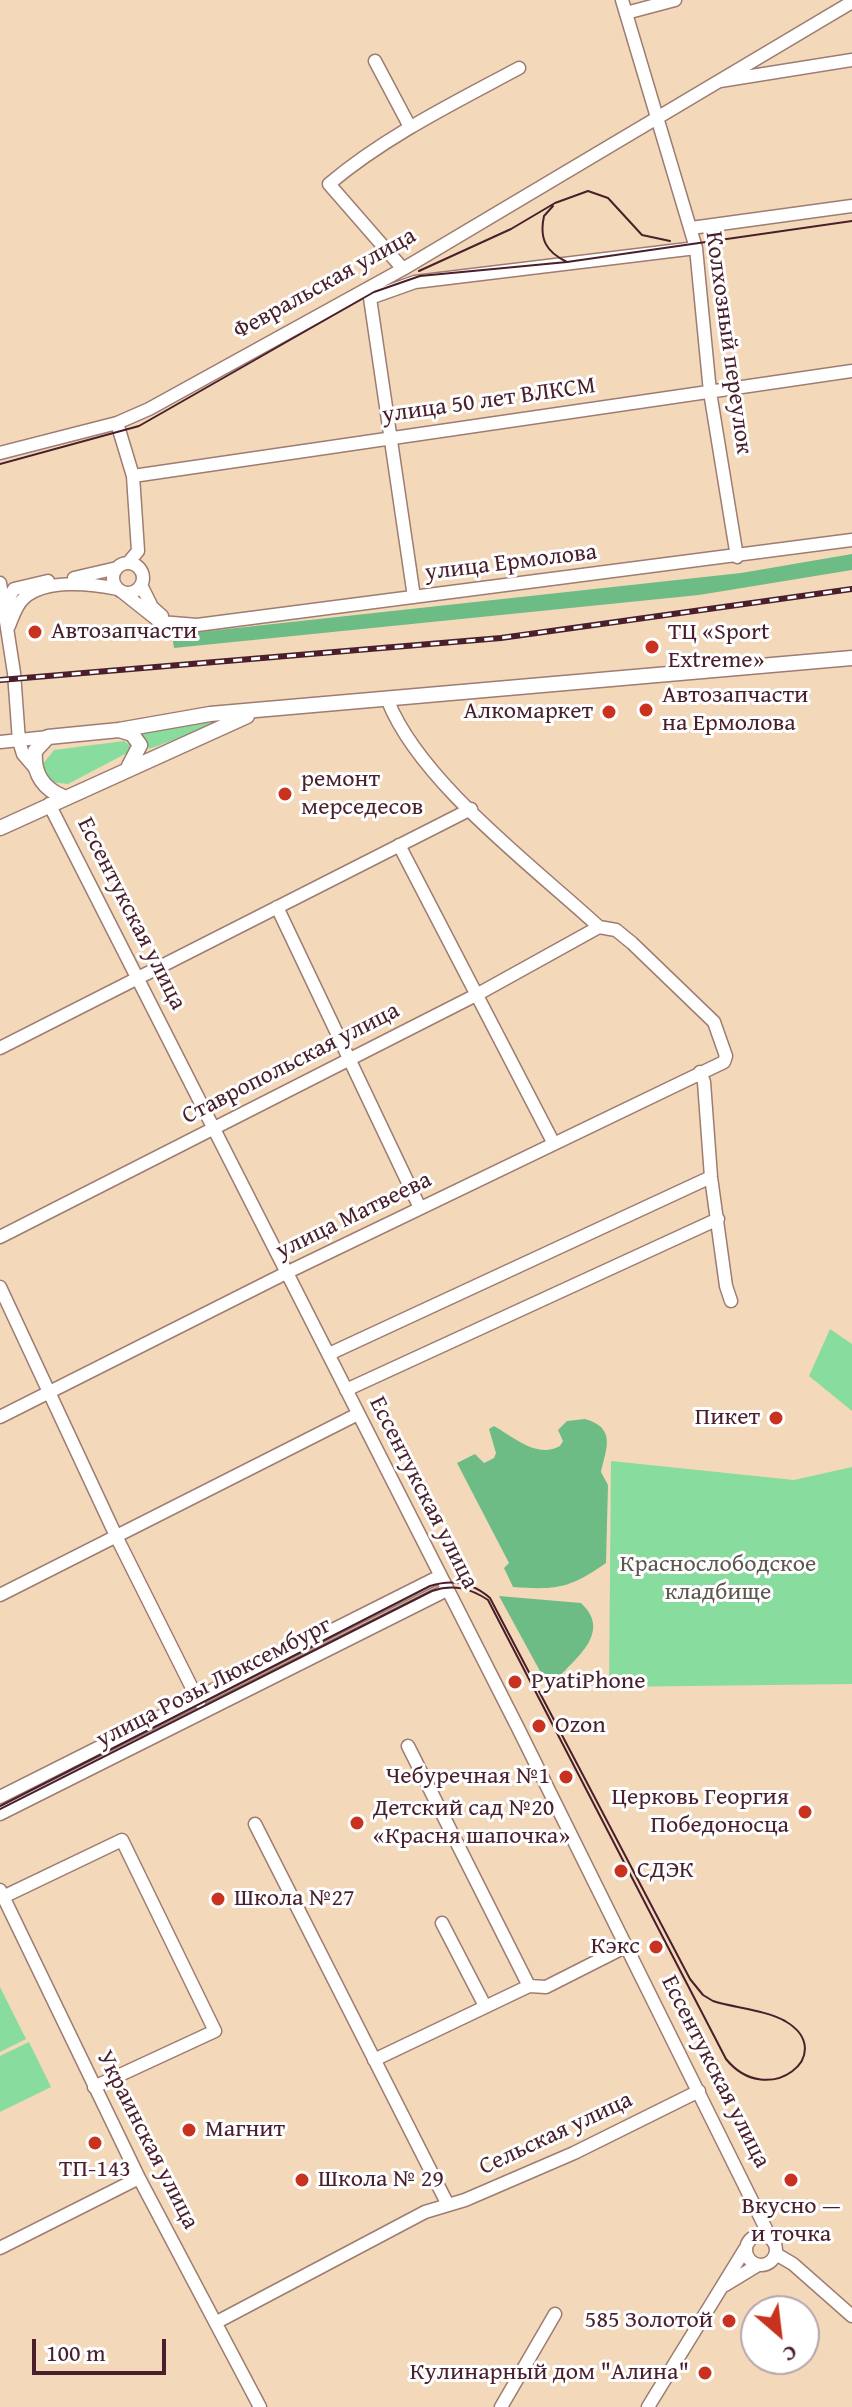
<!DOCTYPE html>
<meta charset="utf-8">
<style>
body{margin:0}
#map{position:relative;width:852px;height:2407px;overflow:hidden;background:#f3d9ba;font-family:"Gentium Book Plus",serif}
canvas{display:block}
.north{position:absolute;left:740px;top:2295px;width:80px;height:80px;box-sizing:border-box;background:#fff;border:2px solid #b7a5aa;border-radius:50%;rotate:152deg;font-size:22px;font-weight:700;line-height:32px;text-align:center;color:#4a1f2b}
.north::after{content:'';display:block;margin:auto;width:28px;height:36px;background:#c8321e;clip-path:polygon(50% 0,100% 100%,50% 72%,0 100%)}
.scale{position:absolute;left:32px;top:2339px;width:134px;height:36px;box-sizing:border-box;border:4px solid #4a1f2b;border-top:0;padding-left:10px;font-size:24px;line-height:28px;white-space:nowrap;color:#4a1f2b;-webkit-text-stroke:6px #fff;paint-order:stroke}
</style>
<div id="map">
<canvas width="852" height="2407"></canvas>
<div class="north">С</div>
<div class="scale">100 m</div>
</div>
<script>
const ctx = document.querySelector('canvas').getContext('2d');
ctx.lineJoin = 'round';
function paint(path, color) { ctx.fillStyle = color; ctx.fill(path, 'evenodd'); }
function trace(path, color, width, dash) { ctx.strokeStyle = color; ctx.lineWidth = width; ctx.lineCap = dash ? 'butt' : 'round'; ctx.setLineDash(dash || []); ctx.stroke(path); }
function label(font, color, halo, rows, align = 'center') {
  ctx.font = font + ' "Gentium Book Plus",serif'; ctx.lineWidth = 6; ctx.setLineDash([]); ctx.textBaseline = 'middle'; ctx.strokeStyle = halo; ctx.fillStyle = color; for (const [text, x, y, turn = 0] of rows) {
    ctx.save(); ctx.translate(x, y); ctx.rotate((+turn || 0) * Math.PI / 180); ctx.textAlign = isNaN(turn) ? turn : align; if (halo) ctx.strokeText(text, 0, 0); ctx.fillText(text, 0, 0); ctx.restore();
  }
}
paint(new Path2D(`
 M229,720L149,749L146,739L135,731Z
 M124,741L131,746L127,753L68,784L49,782L42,765L54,750Z
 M830,1329L852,1344V1411L809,1376Z
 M611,1461L794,1480L852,1467V1684L609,1687Z
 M0,1987L26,2039L0,2052Z
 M29,2042L51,2087L0,2112V2056Z`), '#88dc9e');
paint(new Path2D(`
 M852,554V570L699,595L174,648L172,635L741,573Z
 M585,1419C617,1428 606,1449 601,1472L608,1485L606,1563C569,1589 556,1590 513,1587L504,1568L509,1563L457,1463L475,1454L484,1463L494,1458L496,1453L489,1429L494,1426C514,1437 537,1459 560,1446L563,1441L558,1430L567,1421Z
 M499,1596L581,1603C612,1632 577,1657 555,1681L547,1684Z`), '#6ebc85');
const minor = new Path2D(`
 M622,0L696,248L710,392L737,557
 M626,13L675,0
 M375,61L410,127
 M720,81L852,60
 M691,228L852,206
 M403,269L329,184C386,136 454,103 519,68
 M117,423L133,476L138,551L128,563
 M0,453L117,423L149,409L403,269L852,2
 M133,476L852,371
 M113 578a15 15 0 1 1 30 0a15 15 0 1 1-30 0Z
 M74,578L117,568
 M0,583L14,673L19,741L23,754L35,768
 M141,585L152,607L162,616
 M121,591L160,622L197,625L852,540
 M414,597L370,298L415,282L696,248
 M4,606L14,589L48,581
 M9,626C13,616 16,605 24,598C46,578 93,584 118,589
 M0,742L48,737
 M49,804L518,1728L770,2237
 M399,845L553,1142
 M277,907L420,1208
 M0,1048L471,809
 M700,1072L704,1082L711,1177L726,1286L731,1301
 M0,1237L478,994L599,927
 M0,1287L117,1538L199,1702
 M329,1354L711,1177
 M346,1390L718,1219
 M0,1417L288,1272L724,1062L726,1056L714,1022L632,943L616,930L599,927C534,867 420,782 388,701
 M0,1595L358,1414
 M408,1746L529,1986
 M0,1797L440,1576
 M0,1814L447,1590
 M255,1824L447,2203
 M0,1890L139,2178L260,2407
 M3,1897L122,1840L215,2031L94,2087
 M442,1923L485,2006
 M374,2060L529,1986L546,1987L627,1946
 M746 2250a15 15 0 1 1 30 0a15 15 0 1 1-30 0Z
 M0,2248L139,2178
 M776,2254L793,2264L852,2316
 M725,2285L758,2265
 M217,2322L425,2212L465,2200L574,2153L699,2091
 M501,2407L555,2314
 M648,2407L745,2249`);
const major = new Path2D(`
 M119,730L132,734L140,745L129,766
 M63,797C43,788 33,774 35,751L48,737L119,730L210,714L852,658
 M0,828L247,716`);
trace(minor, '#9e7c72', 15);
trace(major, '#9e7c72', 17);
trace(minor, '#fff', 12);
trace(major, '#fff', 14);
trace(new Path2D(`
 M553,206L544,216C539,239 546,252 567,262
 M419,271L511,229L555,203L588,191L608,198L642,235L670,241
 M0,464L139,426L374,292L420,276L567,262L852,221
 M0,1806L430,1586C452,1579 473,1583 490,1598L690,1979L703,1995L713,2001C735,2008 765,2010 785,2021C840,2053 768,2111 726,2059L488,1600C470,1588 453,1584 432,1591L0,1809`), '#4a1f2b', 2);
const rail = new Path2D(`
 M0,680L501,638L852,589`);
trace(rail, '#4a1f2b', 6);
trace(rail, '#fff', 3, [9]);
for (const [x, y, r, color] of [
 [35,632,8,"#c8321e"],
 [652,647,8,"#c8321e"],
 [646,710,8,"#c8321e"],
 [609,712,8,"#c8321e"],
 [285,794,8,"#c8321e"],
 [776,1418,8,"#c8321e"],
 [515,1682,8,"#c8321e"],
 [539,1726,8,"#c8321e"],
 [566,1777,8,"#c8321e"],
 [805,1812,8,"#c8321e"],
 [357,1823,8,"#c8321e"],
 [621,1871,8,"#c8321e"],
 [218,1899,8,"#c8321e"],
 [656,1947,8,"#c8321e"],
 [189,2130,8,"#c8321e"],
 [95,2143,8,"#c8321e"],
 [302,2180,8,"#c8321e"],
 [791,2180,8,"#c8321e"],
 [729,2321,8,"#c8321e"],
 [705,2373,8,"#c8321e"]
]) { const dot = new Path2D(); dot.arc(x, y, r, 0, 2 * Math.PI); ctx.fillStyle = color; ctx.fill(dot); trace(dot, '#fff', 3); }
label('24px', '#4a1f2b', '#fff', [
 ["Февральская улица",325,284,-29],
 ["Колхозный переулок",728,343,82],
 ["улица 50 лет ВЛКСМ",489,401,-8],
 ["улица Ермолова",511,563,-7],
 ["Ессентукская улица",131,914,63],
 ["Ставропольская улица",291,1064,-27],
 ["улица Матвеева",354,1216,-26],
 ["Ессентукская улица",423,1493,63],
 ["улица Розы Люксембург",214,1683,-27],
 ["Ессентукская улица",715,2072,63],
 ["Сельская улица",556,2134,-25],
 ["Украинская улица",147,2140,63]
]);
label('24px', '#4a1f2b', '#fff', [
 ["Автозапчасти",51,632],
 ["ТЦ «Sport",668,633],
 ["Extreme»",668,661],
 ["Автозапчасти",662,696],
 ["на Ермолова",662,724],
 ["Алкомаркет",593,712,"right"],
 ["ремонт",301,780],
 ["мерседесов",301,808],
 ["Пикет",760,1418,"right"],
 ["PyatiPhone",531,1682],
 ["Ozon",555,1726],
 ["Чебуречная №1",550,1777,"right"],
 ["Церковь Георгия",789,1798,"right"],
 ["Победоносца",789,1826,"right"],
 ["Детский сад №20",373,1809],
 ["«Красня шапочка»",373,1837],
 ["СДЭК",637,1871],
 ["Школа №27",234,1899],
 ["Кэкс",640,1947,"right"],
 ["Магнит",205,2130],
 ["ТП-143",95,2170,"center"],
 ["Школа № 29",318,2180],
 ["Вкусно —",791,2207,"center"],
 ["и точка",791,2235,"center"],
 ["585 Золотой",713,2321,"right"],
 ["Кулинарный дом \"Алина\"",689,2373,"right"]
], 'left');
label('24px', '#5d584e', '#fff', [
 ["Краснослободское",718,1565],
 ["кладбище",718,1593]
]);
</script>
